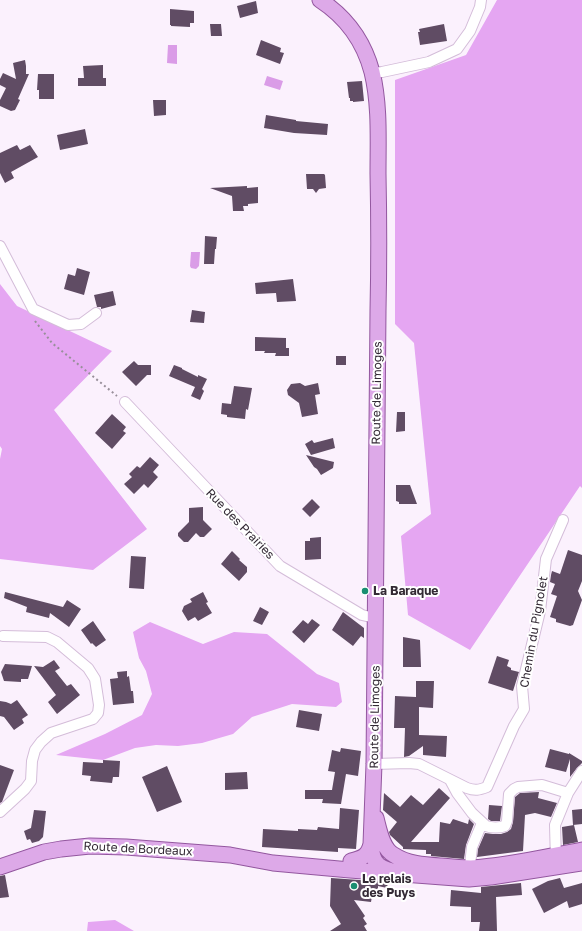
<!DOCTYPE html>
<style>
body{margin:0}
canvas{display:block;background:#fbf1fd}
</style>
<canvas width="582" height="931"></canvas>
<script>
const ctx = document.querySelector('canvas').getContext('2d');
ctx.lineJoin = 'round';
function paint(path, color) { ctx.fillStyle = color; ctx.fill(path, 'evenodd'); }
function trace(path, color, width, dash) { ctx.strokeStyle = color; ctx.lineWidth = width; ctx.lineCap = dash ? 'butt' : 'round'; ctx.setLineDash(dash || []); ctx.stroke(path); }
function label(font, color, halo, rows, align = 'center') {
  ctx.font = font + ' "Golos Text",sans-serif'; ctx.lineWidth = 4; ctx.setLineDash([]); ctx.textBaseline = 'middle'; ctx.strokeStyle = halo; ctx.fillStyle = color; for (const [text, x, y, turn = 0] of rows) {
    ctx.save(); ctx.translate(x, y); ctx.rotate((+turn || 0) * Math.PI / 180); ctx.textAlign = isNaN(turn) ? turn : align; if (halo) ctx.strokeText(text, 0, 0); ctx.fillText(text, 0, 0); ctx.restore();
  }
}
paint(new Path2D(`
 M497,0H582V488L580,486L470,650L408,615L401,536L431,514L414,343L395,324V80L466,55Z
 M0,284L17,306L112,351L54,410L147,529L93,570L0,559V459L2,449L0,446Z
 M150,622L203,644L234,632L267,634L317,674L339,683L342,702L336,707L292,704L252,717L233,734L202,743L178,746L156,745L135,748L103,760L56,755L105,734L142,715L152,694L146,671L139,658L133,632Z
 M115,920L134,931H87L88,922Z`), '#e5a6f2');
paint(new Path2D(`
 M168,45H177V64L167,63Z
 M267,76L283,81L280,90L264,85Z
 M191,252H200L199,266L196,269L191,268L190,266Z`), '#da9ce7');
paint(new Path2D(`
 M256,1L258,13L240,18L237,6Z
 M170,9L194,11V23H190V27L171,26V25H170Z
 M210,24H221L222,36H211Z
 M444,24L447,41L420,45L418,32H420L419,29Z
 M261,40L281,48L280,52L284,53L280,64L256,55Z
 M25,60L26,66V74H29L18,99L20,100L15,110L11,111L0,106V100L6,88L0,85V79L3,73L16,79L13,63Z
 M103,65V78H106V86H78V78H84L83,66Z
 M38,74H54V99H39V90H37Z
 M362,81L364,101L353,102V101H350V98H349L347,82Z
 M153,100H166V115L154,116Z
 M266,115L296,120V121L328,124L327,135L294,133L264,128Z
 M85,129L88,144L60,150L57,135Z
 M17,145L20,150L30,145L38,157L11,172L14,178L5,183L0,173V153Z
 M306,174H324L325,175L326,188L319,189L316,193L313,189H307Z
 M247,186V188L258,187V203L248,204V206H243L244,211H233L232,196L210,188Z
 M205,236L217,237L216,249H215L214,264H204Z
 M77,268L90,272L84,295L64,289L68,274L75,276Z
 M293,279L296,301L277,302L276,293L256,294L255,283Z
 M113,291L116,305L101,309V307H97L94,295Z
 M192,310L205,312L204,323L190,322Z
 M255,337L286,338V348H289V356H275L276,353H264L265,351H255Z
 M336,356H346V365H336Z
 M134,361L138,365H151V375H147L136,386L122,372Z
 M174,365L182,368V369L198,377V375L207,379L202,389L204,391L200,400L191,396L195,387L169,376Z
 M300,383L305,386L318,383L320,394L315,395L318,414L302,417L299,403L288,395L287,390L291,384Z
 M234,386L252,388L248,410L246,409L245,419L227,417V415L221,414L222,403L231,404Z
 M397,412H405V431L396,432Z
 M112,414L126,427L123,431L126,433L112,449L95,433Z
 M333,438L335,448L311,455L305,444L312,440L314,443Z
 M306,455L334,462L333,468L321,475L317,469L314,467Z
 M150,457L159,465L153,472L158,477L148,488L144,484L134,494L124,484L132,477L129,474L137,466L140,468Z
 M396,485H410L417,504H399V502L396,501Z
 M312,499L320,507L310,517L302,509Z
 M203,507V520L212,529L204,537H200L196,533L188,542H184L178,536V533L189,522V508Z
 M321,537V559L305,560V541H310V538Z
 M568,550L582,555V581L578,591L582,600L573,625L570,626L556,622V619L550,617L557,596L551,594L555,584L550,582L551,575L552,571L560,574Z
 M232,551L240,559L239,560L247,567V572L239,581L221,564Z
 M131,556L146,557L144,589L129,588Z
 M5,592L63,607L67,600L81,609L69,627L50,613L49,618L26,612L27,607L4,598Z
 M203,592L208,602L206,603L212,613L198,621L195,617L188,621L182,611L184,606L192,602L190,599Z
 M260,607L269,612L262,625L253,621Z
 M343,612L364,628V638L361,636L353,646L332,630Z
 M312,619L320,625L304,643L292,632L303,620L308,624Z
 M93,621L106,640L96,647L92,643L91,644L81,630Z
 M403,637L420,640L421,667H403Z
 M497,656L509,660L507,666L511,668V670L519,672L513,691L488,683Z
 M54,660L60,668L55,671L67,686L71,684L80,695L57,714L48,702L56,695L34,666L43,667Z
 M5,664L32,666L28,679H21V682L4,681L1,672Z
 M127,671V677L129,676L131,691H133L134,703L113,705L110,679L118,678L117,672Z
 M416,681H434L433,708L419,707V735L447,736L446,757L423,755V746L409,756L404,757L405,728H394L395,696L416,697Z
 M17,700L28,715L22,719L24,723L14,730L4,717L0,716V701L6,702L11,704Z
 M299,710L322,714L319,731L296,727Z
 M341,748L361,751L358,776L346,774L341,804L322,803L323,799H305V790H332L335,772L328,771L332,750L340,752Z
 M550,749L569,754V753L582,761V763L577,768L570,777V759L566,772L545,767Z
 M103,760L120,761L119,777H113L112,783L90,781L91,776L82,775L83,762L103,763Z
 M0,765L14,770L2,802L0,803Z
 M167,766L182,802L157,812L142,777Z
 M247,772L248,789L225,790V773Z
 M439,788L450,798L411,842H439L440,822L450,824L453,819L468,824L469,819L474,824L466,845L464,859L431,856V854H426V850L403,849V847L390,835L389,832L397,822L383,810L384,793L400,807L411,795L423,805Z
 M539,792L538,798L557,803L551,817L535,813L525,815L523,851L477,857L478,849L485,833L493,834H501L507,832L511,829L513,822L515,797L520,793Z
 M489,805L502,806L500,821H491L488,819Z
 M340,808L359,810L356,849L338,848V852L262,847L263,829L298,831V829L317,830L318,827L339,829Z
 M582,809V824L573,825L572,810Z
 M34,810L46,811L43,837L39,841L32,843L30,839L27,840L24,831L31,828Z
 M574,825L578,842L563,845L562,827Z
 M5,875L9,897L0,898V876Z
 M331,878L388,882L387,888L378,886V891H373L371,902L354,900L365,916L363,918L367,924L364,926L367,931H330L341,924L330,906Z
 M560,878L564,888L582,883V904L569,908L567,901L544,913L532,889L548,881Z
 M521,883L522,895L496,897L497,931H479L480,922H471V907L450,906L451,890L481,893V887Z`), '#604c64');
const minor = new Path2D(`
 M372,73L382,72L429,62L457,49L470,31L480,7L481,0
 M0,246L33,309L68,325L81,324L96,313
 M125,402L280,566L362,615L375,618
 M374,764L409,763L419,764L467,788C475,791 479,790 487,787L514,726L524,709L522,686L540,611L546,559L563,520
 M450,780L457,793L472,813L486,826C491,828 500,828 505,826L507,821L509,794L514,789L518,787L542,785L568,793
 M0,812L25,789L31,781L32,761L35,750L41,742L51,733L93,719L98,713L99,705L95,679L88,668L57,642L47,637L3,636
 M556,861L555,825L568,793L582,771
 M469,874L472,847L482,823`);
const primary = new Path2D(`
 M320,0C346,17 364,42 372,72C380,105 378,140 378,174C379,220 379,265 378,311C377,462 376,613 374,764L371,844C372,866 381,869 399,873
 M376,818C379,829 382,849 394,855C407,864 425,865 441,866C451,867 461,868 471,868C508,866 545,857 582,850
 M351,861C363,858 368,856 371,844
 M0,867L44,852L61,849L90,846L126,847L230,855L273,863L350,870L469,879L491,877L582,863`);
trace(minor, '#d4bdd9', 12);
trace(primary, '#93579f', 17);
trace(new Path2D(`
 M35,321L52,343L117,396`), '#988f9a', 2, [2, 3]);
trace(minor, '#fff', 10);
trace(primary, '#dda9e8', 15);
for (const [x, y, r, color] of [
 [365,591,4,"#198e71"],
 [354,886,4,"#198e71"]
]) { const dot = new Path2D(); dot.arc(x, y, r, 0, 2 * Math.PI); ctx.fillStyle = color; ctx.fill(dot); trace(dot, '#fff', 1.5); }
label('12px', '#332a35', '#fff', [
 ["Route de Limoges",377,393,-89],
 ["Rue des Prairies",240,524,46],
 ["Chemin du Pignolet",534,632,-80],
 ["Route de Limoges",375,717,-89],
 ["Route de Bordeaux",138,849,3]
]);
label('bold 12px', '#332a35', '#fff', [
 ["La Baraque",373,591],
 ["Le relais",362,879],
 ["des Puys",362,893]
], 'left');
</script>
